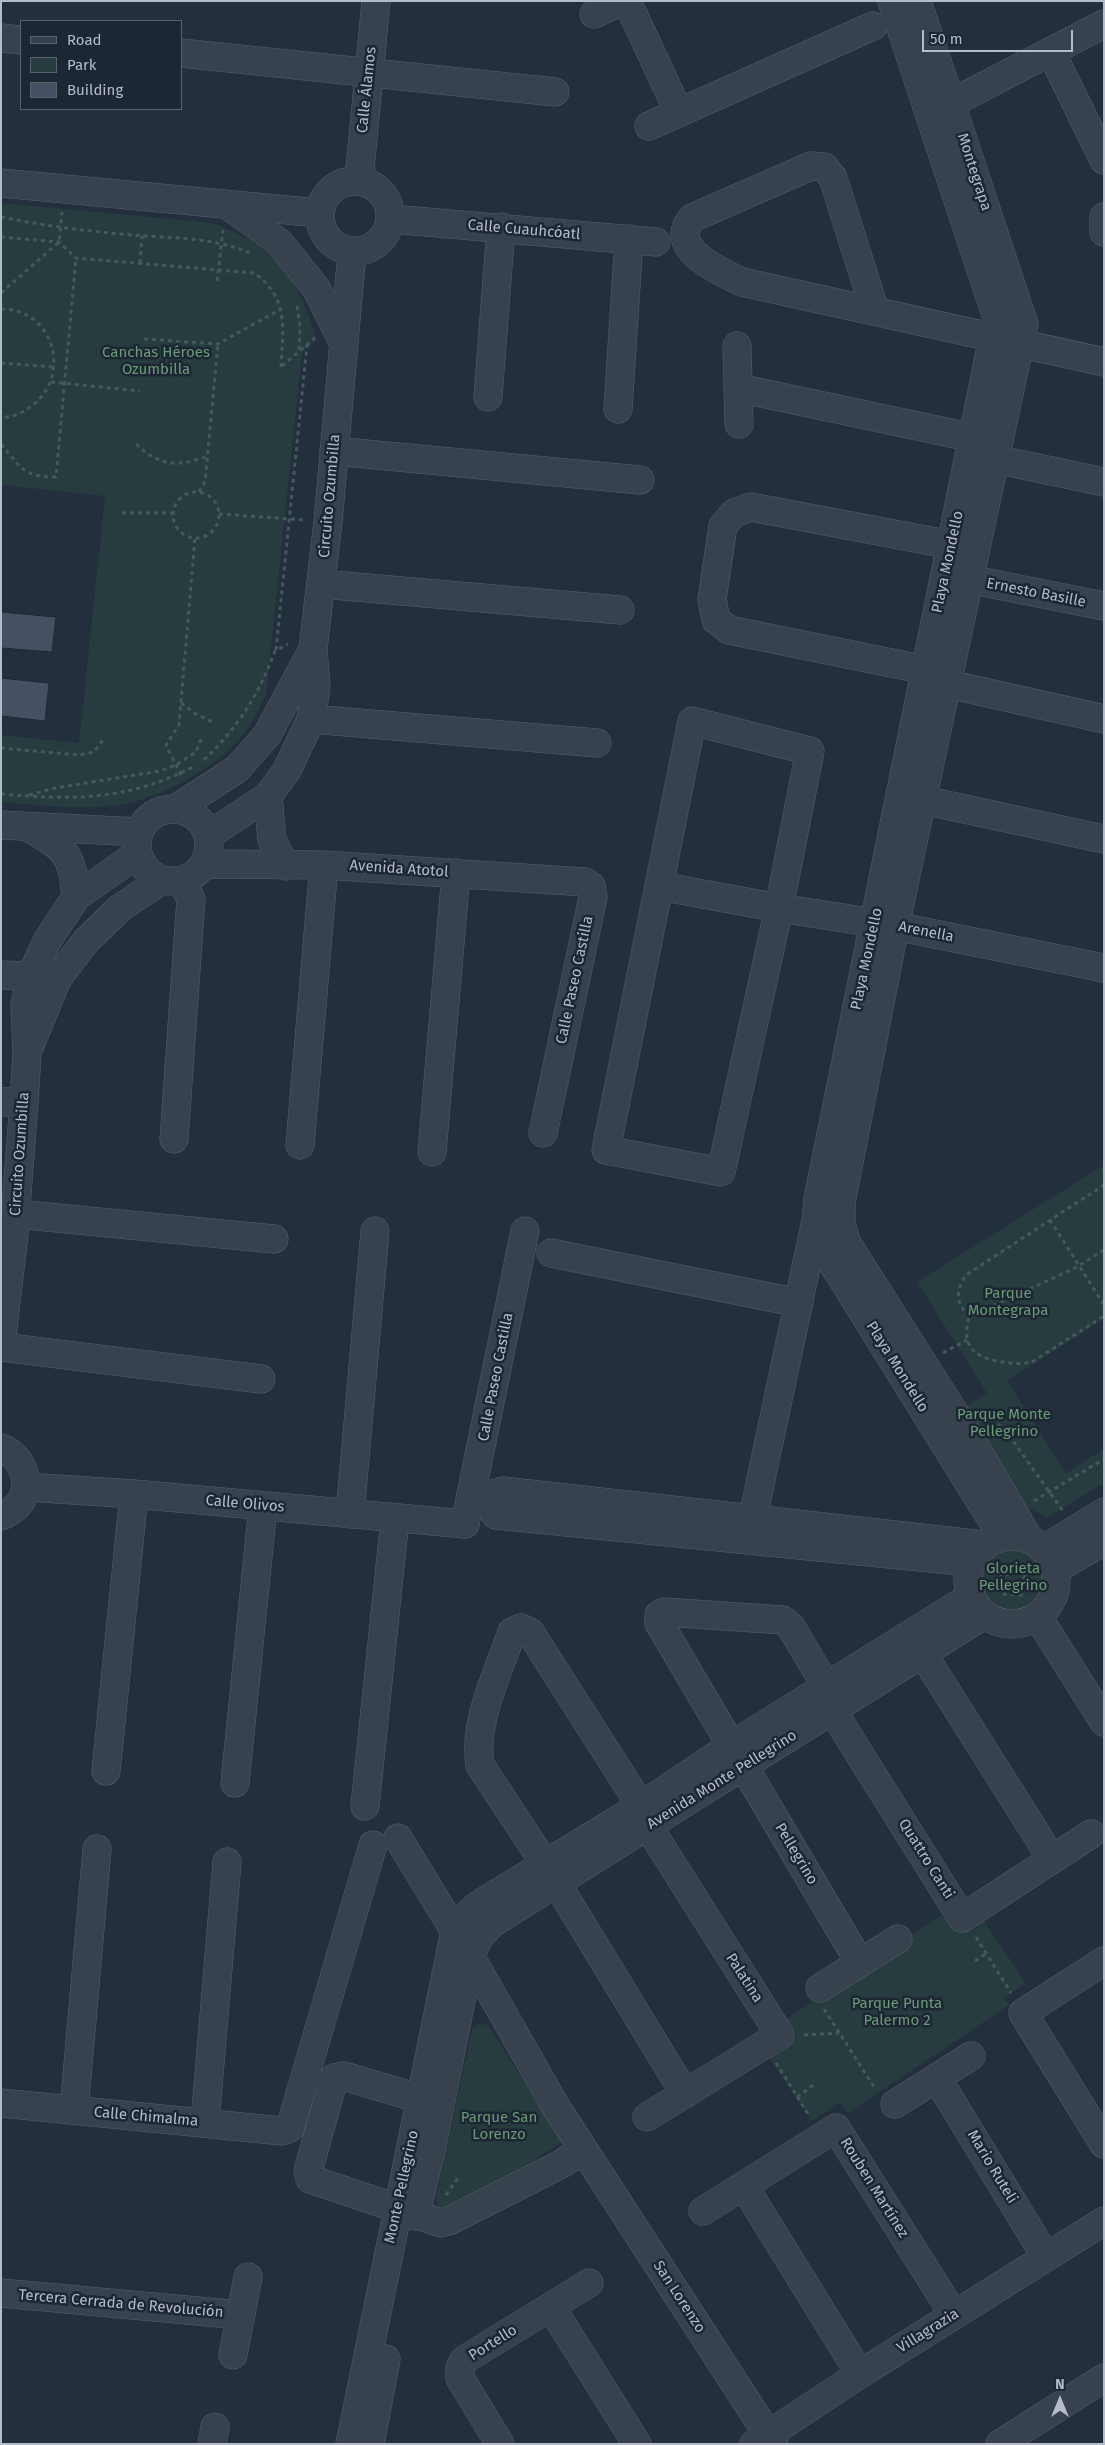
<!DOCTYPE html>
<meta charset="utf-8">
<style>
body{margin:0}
#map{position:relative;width:1105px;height:2445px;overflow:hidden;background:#242f3e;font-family:"Fira Sans",sans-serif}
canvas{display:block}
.frame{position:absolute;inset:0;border:2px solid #b4bcc9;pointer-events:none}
.legend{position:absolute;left:20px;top:20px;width:162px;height:90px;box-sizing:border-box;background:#1d2633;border:1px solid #59626f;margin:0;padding:6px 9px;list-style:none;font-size:15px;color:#b4bcc9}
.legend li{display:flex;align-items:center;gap:10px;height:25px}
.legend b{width:25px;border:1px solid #59626f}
.north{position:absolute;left:1035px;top:2375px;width:50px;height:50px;-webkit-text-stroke:4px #1d2633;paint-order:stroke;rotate:0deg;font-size:14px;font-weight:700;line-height:20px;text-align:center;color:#b4bcc9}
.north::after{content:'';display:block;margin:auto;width:18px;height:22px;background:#b4bcc9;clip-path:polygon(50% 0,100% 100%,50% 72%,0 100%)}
.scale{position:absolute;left:922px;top:30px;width:151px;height:22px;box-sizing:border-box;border:2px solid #b4bcc9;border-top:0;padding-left:6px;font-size:15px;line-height:18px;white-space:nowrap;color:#b4bcc9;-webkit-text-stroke:4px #1d2633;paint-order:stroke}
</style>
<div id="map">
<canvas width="1105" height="2445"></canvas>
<div class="frame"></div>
<ul class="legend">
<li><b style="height:6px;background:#38414e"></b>Road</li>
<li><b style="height:14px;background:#263c3f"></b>Park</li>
<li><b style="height:14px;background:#455162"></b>Building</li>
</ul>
<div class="north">N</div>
<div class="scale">50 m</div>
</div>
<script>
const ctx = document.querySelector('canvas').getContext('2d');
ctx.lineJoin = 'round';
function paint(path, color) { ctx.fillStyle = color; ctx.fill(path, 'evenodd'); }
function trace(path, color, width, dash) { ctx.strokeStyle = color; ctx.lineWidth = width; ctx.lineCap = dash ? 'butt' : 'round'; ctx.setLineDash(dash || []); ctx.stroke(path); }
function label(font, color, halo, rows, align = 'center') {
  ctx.font = font + ' "Fira Sans",sans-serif'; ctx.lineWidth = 5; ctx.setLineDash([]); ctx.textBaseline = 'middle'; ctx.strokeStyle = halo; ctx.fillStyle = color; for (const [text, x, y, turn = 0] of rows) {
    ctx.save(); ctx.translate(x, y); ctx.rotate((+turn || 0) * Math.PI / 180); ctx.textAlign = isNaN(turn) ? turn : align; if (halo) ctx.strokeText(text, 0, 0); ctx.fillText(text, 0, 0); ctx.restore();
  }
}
paint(new Path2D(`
 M1,203L213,223C279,249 297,274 317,340L302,353L266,695C260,706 255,719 248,728C220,767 162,799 116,805C78,810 39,805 1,802V735L79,743L105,496L1,485Z
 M1104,1165V1319L1007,1381L1066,1473L1104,1449V1483L1048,1517L1028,1508L963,1409L987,1393L917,1282Z
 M977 1578a36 36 0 1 1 72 0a36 36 0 1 1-72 0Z
 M946,1912L959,1931L981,1917L1026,1983L1004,1998L1009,2005L848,2113L840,2102L812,2121L766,2053L794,2034L785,2020Z
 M480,2024L488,2025L563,2142L448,2213C440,2210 437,2206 436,2197L472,2029Z`), '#263c3f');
const building = new Path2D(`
 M1,612L56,617L52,652L1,648Z
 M1,678L49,683L45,721L1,716Z`);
paint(building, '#455162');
trace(building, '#1f2835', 1);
const minor = new Path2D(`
 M627,1L679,113
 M892,1L997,318L818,1199L816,1222L822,1246L1002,1536
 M917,1L1024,324L895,926L841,1203V1222L846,1242L969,1436L1029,1539
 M594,14L623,1
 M1,38L21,40
 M1051,52L1104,160
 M181,53L555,92
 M936,111L1104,24
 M649,126L873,26
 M359,180L376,1
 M320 216a35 35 0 1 1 70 0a35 35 0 1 1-70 0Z
 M1,183L319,213
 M227,205L279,242L316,288L344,344
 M1104,217V232
 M392,219L656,242
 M875,311L833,178L824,167L811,166L692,218C666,249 720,271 742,282L1104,362
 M737,346L739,424
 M738,388L974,438
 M488,397L501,227
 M618,409L629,239
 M334,451L640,480
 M995,459L1104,482
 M968,579L1104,606
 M321,584L620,610
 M926,670L729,630L716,620L712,599L723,526L734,513L751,507L952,545
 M948,684L1104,719
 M311,719L597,743
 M692,721L810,751L779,908L721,1172L606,1150Z
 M268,796L272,840L285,866
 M923,800L1104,839
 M177,808L237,769L267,735L313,649
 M137 845a36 36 0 1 1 72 0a36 36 0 1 1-72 0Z
 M1,825L139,832
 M30,828C67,850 72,854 76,897
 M209,835L268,796L287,770L311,719L316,687L313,649L328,522L352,252
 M205,864L324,865L585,882L591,886L593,897L543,1133
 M659,886L779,908L895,926L1104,968
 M1,975L31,976
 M30,1045L57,979L86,941L120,908L162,880
 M1,1102H24
 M174,1139L191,899L181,881
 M300,1145L324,865
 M432,1152L456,873
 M16,1214L274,1239
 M551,1253L799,1303
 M1,1344L14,1234L24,1102L27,1054L25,1005L31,976L47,941L76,897L137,854
 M1,1347L261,1379
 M1,1448C23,1456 34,1486 18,1505C14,1509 6,1514 1,1516
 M26,1487L134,1494L465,1524L525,1231
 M350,1514L375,1231
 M751,1535L753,1517L815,1225
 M968 1580a44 44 0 1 1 88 0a44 44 0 1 1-88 0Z
 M1044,1549L1104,1512
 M970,1562L496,1515L490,1505L493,1494L503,1491L984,1545
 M1056,1569L1104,1541
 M1038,1617L1104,1722
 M923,1654L1052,1859
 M826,1686L791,1627L783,1620L664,1612L659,1615V1623L860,1963
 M832,1710L962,1918L1091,1834
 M106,1771L134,1494
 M235,1783L263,1506
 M365,1806L395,1519
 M641,1806L530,1632L521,1628L512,1632C498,1673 473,1722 480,1765L545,1864L685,2094
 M398,1838L470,1956L556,2107L774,2444
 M1104,1961L1023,2013L1104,2144
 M820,1988L898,1939
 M937,2078L1046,2257
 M421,2099L344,2076L334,2078L308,2171L310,2179L441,2223L449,2221L563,2163L583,2149
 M1,2103L282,2131L290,2128L373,1845
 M895,2104L971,2056
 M74,2110L97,1849
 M647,2117L780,2035L648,1826
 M205,2122L227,1862
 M744,2186L860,2374
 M703,2211L836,2128L954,2315
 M415,2216L431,2150L470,1956L478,1939L491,1924L984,1615
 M1,2293L241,2315
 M551,2307L637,2444
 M233,2355L248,2277
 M212,2444L215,2427
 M350,2444L455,1931C463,1919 471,1909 483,1902L641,1806L732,1745L970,1597
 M370,2444L386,2359
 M500,2444L460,2378V2368L464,2360L589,2283
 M754,2444L860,2374L1104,2221
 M1000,2444L1104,2378`);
trace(minor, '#565f6c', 29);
trace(new Path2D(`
 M1,217C45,226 87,231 131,235C171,238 215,237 252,254
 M1,237L59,242L76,258L254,273C289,297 283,329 281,367
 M140,263L142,236
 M217,281L223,230
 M1,293L59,242L62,212
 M297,306L300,326L299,352
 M1,309C57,309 73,381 27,409C20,414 10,418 1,417
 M144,339L218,344L281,309
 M1,363L54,367
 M282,366L315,338
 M51,382L140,391
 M1,444C22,468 22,477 56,477L76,258
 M136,444C161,467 177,467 208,456
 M199,492L205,482L218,344
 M173 515a23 23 0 1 1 46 0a23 23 0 1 1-46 0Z
 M122,513H173
 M219,514L306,520
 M276,650L307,345
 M181,703L196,714L214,723
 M1,748L79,755L94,752L103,740
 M204,760C239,726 258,696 275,651L288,644
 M181,775L166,745L179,725L195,538
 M1,794C75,800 125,801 193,767
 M29,795L55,788L160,771L176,765L196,752L202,737
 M1050,1220L1104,1305
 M1104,1250L1075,1268L969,1317C962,1344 971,1356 997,1361C1010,1363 1020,1365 1032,1362L1104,1316
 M969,1317C956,1302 955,1291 966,1275L1104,1185
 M943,1353L967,1340
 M990,1426L995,1424L1003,1427L1063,1511
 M1034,1501L1104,1459
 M1024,1567L996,1579L1001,1594L1024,1595V1583
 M1024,1567V1583L1037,1582
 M976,1937L1011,1993
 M975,1961L987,1953
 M824,2009L876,2090
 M804,2035L839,2033
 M776,2063L810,2117
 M797,2097L815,2084
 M446,2195L460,2175`), '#44595c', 3, [4, 4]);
trace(minor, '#38414e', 28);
label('15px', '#b4bcc9', '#1d2633', [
 ["Calle Álamos",367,90,-84],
 ["Montegrapa",974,172,72],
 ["Calle Cuauhcóatl",524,230,5],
 ["Circuito Ozumbilla",330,496,-85],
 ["Playa Mondello",948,562,-78],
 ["Ernesto Basille",1036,593,11],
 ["Avenida Atotol",399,869,4],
 ["Arenella",926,932,11],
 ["Playa Mondello",867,959,-78],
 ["Calle Paseo Castilla",575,980,-78],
 ["Circuito Ozumbilla",20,1154,-86],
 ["Playa Mondello",897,1367,58],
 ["Calle Paseo Castilla",496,1377,-79],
 ["Calle Olivos",245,1504,5],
 ["Avenida Monte Pellegrino",722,1780,-32],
 ["Pellegrino",796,1854,59],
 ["Quattro Canti",926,1859,58],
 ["Palatina",744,1978,57],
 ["Calle Chimalma",146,2117,5],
 ["Mario Ruteli",992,2167,59],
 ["Monte Pellegrino",402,2187,-78],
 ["Rouben Martínez",874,2188,58],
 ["San Lorenzo",679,2297,57],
 ["Tercera Cerrada de Revolución",121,2304,5],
 ["Villagrazia",928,2331,-32],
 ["Portello",493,2343,-32]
]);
label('15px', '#6b9a76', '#1d2633', [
 ["Canchas Héroes",156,353],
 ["Ozumbilla",156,370],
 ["Parque",1008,1294],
 ["Montegrapa",1008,1311],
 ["Parque Monte",1004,1415],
 ["Pellegrino",1004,1432],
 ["Glorieta",1013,1569],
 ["Pellegrino",1013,1586],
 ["Parque Punta",897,2004],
 ["Palermo 2",897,2021],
 ["Parque San",499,2118],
 ["Lorenzo",499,2135]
]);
</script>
